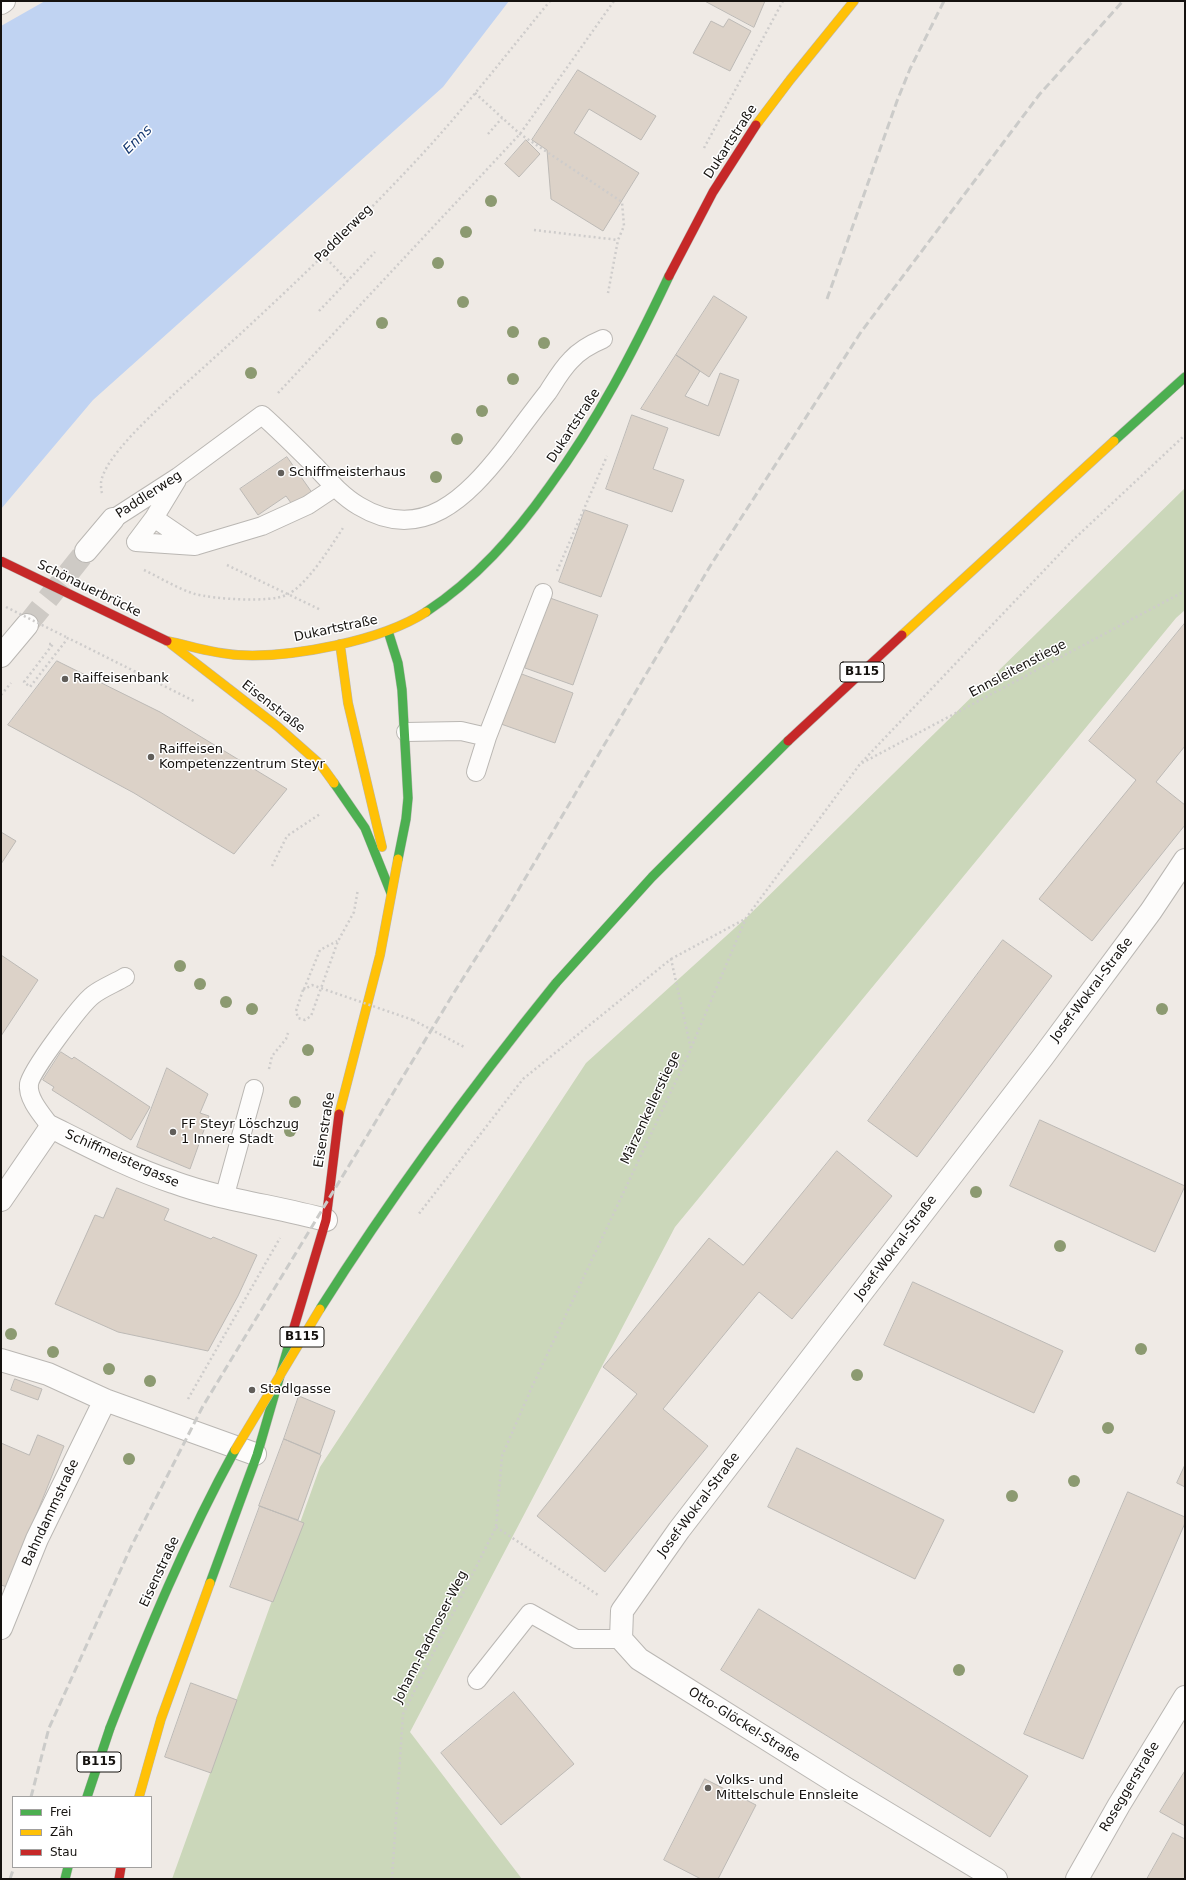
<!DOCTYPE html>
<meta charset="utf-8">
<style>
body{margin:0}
#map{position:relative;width:1186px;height:1880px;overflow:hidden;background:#efeae5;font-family:"DejaVu Sans",sans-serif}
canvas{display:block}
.frame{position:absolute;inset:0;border:2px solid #15120f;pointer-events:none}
.legend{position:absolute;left:12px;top:1796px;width:140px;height:72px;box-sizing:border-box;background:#fff;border:1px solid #a1a09f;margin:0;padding:5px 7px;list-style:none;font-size:12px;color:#15120f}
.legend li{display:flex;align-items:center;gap:8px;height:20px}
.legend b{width:20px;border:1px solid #a1a09f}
</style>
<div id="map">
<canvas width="1186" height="1880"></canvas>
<div class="frame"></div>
<ul class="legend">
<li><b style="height:5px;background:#4caf50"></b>Frei</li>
<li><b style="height:5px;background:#ffc107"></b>Zäh</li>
<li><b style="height:5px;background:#c62828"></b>Stau</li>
</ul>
</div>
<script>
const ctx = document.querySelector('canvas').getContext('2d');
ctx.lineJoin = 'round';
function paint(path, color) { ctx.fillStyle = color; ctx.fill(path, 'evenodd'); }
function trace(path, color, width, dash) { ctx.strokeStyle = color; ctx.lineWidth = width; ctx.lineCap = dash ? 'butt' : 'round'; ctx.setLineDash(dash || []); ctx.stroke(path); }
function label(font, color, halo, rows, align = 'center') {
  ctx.font = font + ' "DejaVu Sans",sans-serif'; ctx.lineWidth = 3; ctx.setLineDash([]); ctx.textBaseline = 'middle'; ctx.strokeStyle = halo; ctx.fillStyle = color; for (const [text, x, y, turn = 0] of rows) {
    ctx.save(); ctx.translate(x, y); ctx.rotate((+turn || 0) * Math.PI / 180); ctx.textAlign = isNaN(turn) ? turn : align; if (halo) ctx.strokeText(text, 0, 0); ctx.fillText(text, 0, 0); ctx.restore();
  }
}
paint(new Path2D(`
 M1185,488V610L1176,618L675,1227L410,1732L522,1879H172L320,1467L586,1063L746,918Z`), '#cbd7ba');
paint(new Path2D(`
 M45,1H509L443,87L93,400L1,509V26Z`), '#c0d3f2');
const building = new Path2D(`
 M705,1H765L754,27Z
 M729,19L751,31L730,71L693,53L711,21L723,27Z
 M578,70L656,116L641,140L589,109L574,133L639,173L603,231L551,199L547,150L532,140Z
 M526,140L540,154L519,177L505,164Z
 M714,296L747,317L709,377L676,355Z
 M676,355L700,371L685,396L708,406L720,373L739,380L719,436L641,409Z
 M632,415L668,428L653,469L684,480L672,512L606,489Z
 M287,457L313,494L294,507L286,496L258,515L240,489Z
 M585,510L628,525L601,597L559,582Z
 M550,598L598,615L573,685L525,668Z
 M1185,623V746L1156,782L1185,805V825L1092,941L1039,899L1136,780L1089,741Z
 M57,661L160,712L287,789L234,854L134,793L8,725Z
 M519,673L573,693L555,743L501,724Z
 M1,832L16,841L1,864Z
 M1003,940L1052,976L917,1157L868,1121Z
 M1,955L38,980L1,1036Z
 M61,1052L72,1059L74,1057L150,1107L131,1140L52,1090L54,1087L43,1080Z
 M167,1068L208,1094L200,1113L209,1116L190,1169L137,1147Z
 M1040,1120L1185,1186L1155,1252L1010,1186Z
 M837,1151L892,1196L792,1319L759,1292L663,1409L708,1446L605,1572L537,1516L637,1394L603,1367L709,1238L743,1265Z
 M117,1188L169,1209L164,1220L211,1239L213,1237L257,1255L238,1296L208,1351L118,1332L55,1304L95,1215L103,1218Z
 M913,1282L1063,1351L1034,1413L884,1345Z
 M15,1379L42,1389L38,1400L11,1390Z
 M299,1396L335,1411L320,1454L284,1439Z
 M38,1435L64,1446L7,1587L1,1585V1443L29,1455Z
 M284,1439L321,1455L298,1520L259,1506Z
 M797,1448L944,1520L915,1579L768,1507Z
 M1185,1465V1487L1177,1483Z
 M1128,1492L1185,1517V1523L1083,1759L1024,1734Z
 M260,1506L304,1523L273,1602L230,1587Z
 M759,1609L1028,1776L990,1837L721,1670Z
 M191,1683L237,1700L211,1773L165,1757Z
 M514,1692L574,1764L501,1825L441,1753Z
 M1185,1771V1826L1160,1812Z
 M705,1779L756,1805L718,1879H701L664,1860Z
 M1173,1833L1185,1839V1879H1147Z`);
paint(building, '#dcd2c8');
trace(building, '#bcb9b5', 1);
trace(new Path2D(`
 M27,625L86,551`), '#cecac5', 22, [22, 11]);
const lane = new Path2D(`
 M154,518L195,546L262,526L308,505L335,487
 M113,519L178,477L262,415C280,431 297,448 314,465C328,480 342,496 359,506C422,544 467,497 504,450C519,430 533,411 548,392C555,381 562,369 571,360C580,350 591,344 603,339
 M136,542L154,518L177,480
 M136,542L195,546
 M406,732L461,731L487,737
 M476,772L487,737L543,593
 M51,1127C43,1116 27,1099 29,1084C31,1071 81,1004 93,995C102,988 115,983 125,977
 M224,1198L254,1089
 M477,1680L530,1613L576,1639H621`);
const street = new Path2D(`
 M1,3L4,1
 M86,551L113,519
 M1,656L27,625
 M1,1200L51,1127C91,1147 131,1168 173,1182C222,1200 275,1206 326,1220
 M1,1360L48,1374L105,1400L255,1454
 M1,1628L37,1539L105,1400
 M996,1879L845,1788L639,1659L621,1639L622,1611L679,1530L1042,1058L1151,911L1185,860
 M1077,1879L1119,1805L1185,1697`);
const fast = new Path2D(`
 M1114,441L1185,377
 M426,612C476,579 514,536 549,487C598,420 633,352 669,276
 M388,631L398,663L402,690L408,798L406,819L398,859
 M334,783L365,828L391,893
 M556,983L652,877L788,741
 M210,1583L257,1455L292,1334
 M87,1797L110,1728
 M65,1879L68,1867`);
const slow = new Path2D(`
 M756,125L790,80L854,1
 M902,635L1114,441
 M167,641C191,646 214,654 238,655C292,658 381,641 426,612
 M171,644L277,726L321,765L334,783
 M340,644L348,703L382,847
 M339,1114L380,955L398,859
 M139,1797L161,1719L210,1583`);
const jam = new Path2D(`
 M669,276L713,192L756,125
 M788,741L902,635
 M292,1334L326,1220L339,1114
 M119,1879L121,1867`);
trace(lane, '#bab7b3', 20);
trace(street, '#bab7b3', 24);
trace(fast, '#bab7b3', 10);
trace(slow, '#bab7b3', 10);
trace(jam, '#bab7b3', 10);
trace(new Path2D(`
 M475,93L520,134L622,202L624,226L618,240L608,293
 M488,134L502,118
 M704,148L783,1
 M534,230L618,240
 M323,255L348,281
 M319,311L375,252
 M278,393L520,134L614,1
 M102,493C101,490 101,486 101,483C103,458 156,411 175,393C257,320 338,244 413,164C462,112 505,56 550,1
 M227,565L321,610
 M144,570C161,578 178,589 195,594C213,599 270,603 286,595C306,587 331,546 343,528
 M557,571L607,456
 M49,644H53L24,682L30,687L68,638L194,701
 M1,695L11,683
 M862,763L1185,591
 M272,866L287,836L320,814
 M671,959L745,919
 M304,989L320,950L337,941
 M303,990L296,1011L298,1018L305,1020L311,1016L338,941L354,912L358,889
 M413,1020L466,1048
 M691,1048L746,918L860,764L1072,541L1185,435
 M269,1069L272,1056L286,1039L288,1033
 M188,1399L280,1238
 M496,1527L598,1595
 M392,1879L403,1714L496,1527L502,1456L531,1389L691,1049L671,959L523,1079L418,1215`), '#cecccb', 2.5, [2, 3]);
trace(lane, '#fdfcfb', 18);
trace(street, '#fdfcfb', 22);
trace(fast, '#4caf50', 9);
trace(slow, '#ffc107', 9);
trace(jam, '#c62828', 9);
trace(new Path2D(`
 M827,299L897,101L910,69L944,1
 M31,1797L49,1728L131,1547L203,1406L455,991L507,909L712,563L861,332L1039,95L1123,1
 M10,1879L14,1867`), '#cbcbc9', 3, [8, 4]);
const fastBridge = new Path2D(`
 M320,1309C392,1195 471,1088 556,983
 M110,1728C147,1633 186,1539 235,1450`);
const slowBridge = new Path2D(`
 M235,1450L320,1309`);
const jamBridge = new Path2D(`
 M1,561L167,641`);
trace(fastBridge, '#bab7b3', 10, []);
trace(slowBridge, '#bab7b3', 10, []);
trace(jamBridge, '#bab7b3', 10, []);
trace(new Path2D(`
 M6,607L68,638
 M303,990L312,985L413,1020`), '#cecccb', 2.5, [2, 3]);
trace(fastBridge, '#4caf50', 9);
trace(slowBridge, '#ffc107', 9);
trace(jamBridge, '#c62828', 9);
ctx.fillStyle = '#8c9a71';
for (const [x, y] of [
 [491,201],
 [466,232],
 [438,263],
 [463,302],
 [382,323],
 [513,332],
 [544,343],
 [251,373],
 [513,379],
 [482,411],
 [457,439],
 [436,477],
 [180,966],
 [200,984],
 [226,1002],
 [252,1009],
 [1162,1009],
 [308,1050],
 [295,1102],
 [290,1131],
 [976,1192],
 [1060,1246],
 [11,1334],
 [1141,1349],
 [53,1352],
 [109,1369],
 [857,1375],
 [150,1381],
 [1108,1428],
 [129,1459],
 [1074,1481],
 [1012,1496],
 [959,1670]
]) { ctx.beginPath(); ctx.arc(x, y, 6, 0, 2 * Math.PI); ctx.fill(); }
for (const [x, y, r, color] of [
 [281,473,4,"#615e5a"],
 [65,679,4,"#615e5a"],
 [151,757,4,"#615e5a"],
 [173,1132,4,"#615e5a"],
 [252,1390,4,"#615e5a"],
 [708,1788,4,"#615e5a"]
]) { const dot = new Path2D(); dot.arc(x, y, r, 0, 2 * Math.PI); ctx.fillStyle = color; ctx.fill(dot); trace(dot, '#fff', 1.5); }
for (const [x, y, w] of [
 [862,672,44],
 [302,1337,44],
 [99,1762,44]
]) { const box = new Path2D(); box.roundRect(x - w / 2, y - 10, w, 20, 3); ctx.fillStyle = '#fff'; ctx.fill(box); trace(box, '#15120f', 1); }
label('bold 12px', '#15120f', null, [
 ["B115",862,672],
 ["B115",302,1337],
 ["B115",99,1762]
]);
label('13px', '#15120f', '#fff', [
 ["Dukartstraße",731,142,-57],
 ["Paddlerweg",344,234,-45],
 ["Dukartstraße",574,426,-57],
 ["Paddlerweg",149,495,-33],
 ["Schönauerbrücke",89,589,26],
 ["Dukartstraße",336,629,-12],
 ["Ennsleitenstiege",1018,669,-28],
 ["Eisenstraße",273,707,38],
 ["Josef-Wokral-Straße",1092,990,-53],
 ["Märzenkellerstiege",651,1108,-65],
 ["Eisenstraße",325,1130,-81],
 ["Schiffmeistergasse",122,1159,24],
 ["Josef-Wokral-Straße",896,1248,-53],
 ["Josef-Wokral-Straße",699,1505,-53],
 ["Bahndammstraße",51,1513,-65],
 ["Eisenstraße",160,1572,-65],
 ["Johann-Radmoser-Weg",431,1637,-63],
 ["Otto-Glöckel-Straße",744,1725,32],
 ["Roseggerstraße",1130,1787,-59]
]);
label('13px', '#15120f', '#fff', [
 ["Schiffmeisterhaus",289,473],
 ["Raiffeisenbank",73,679],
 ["Raiffeisen",159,750],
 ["Kompetenzzentrum Steyr",159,765],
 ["FF Steyr Löschzug",181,1125],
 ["1 Innere Stadt",181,1140],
 ["Stadlgasse",260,1390],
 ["Volks- und",716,1781],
 ["Mittelschule Ennsleite",716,1796]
], 'left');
label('italic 14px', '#1b3d74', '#fff', [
 ["Enns",138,140,-45]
]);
</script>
